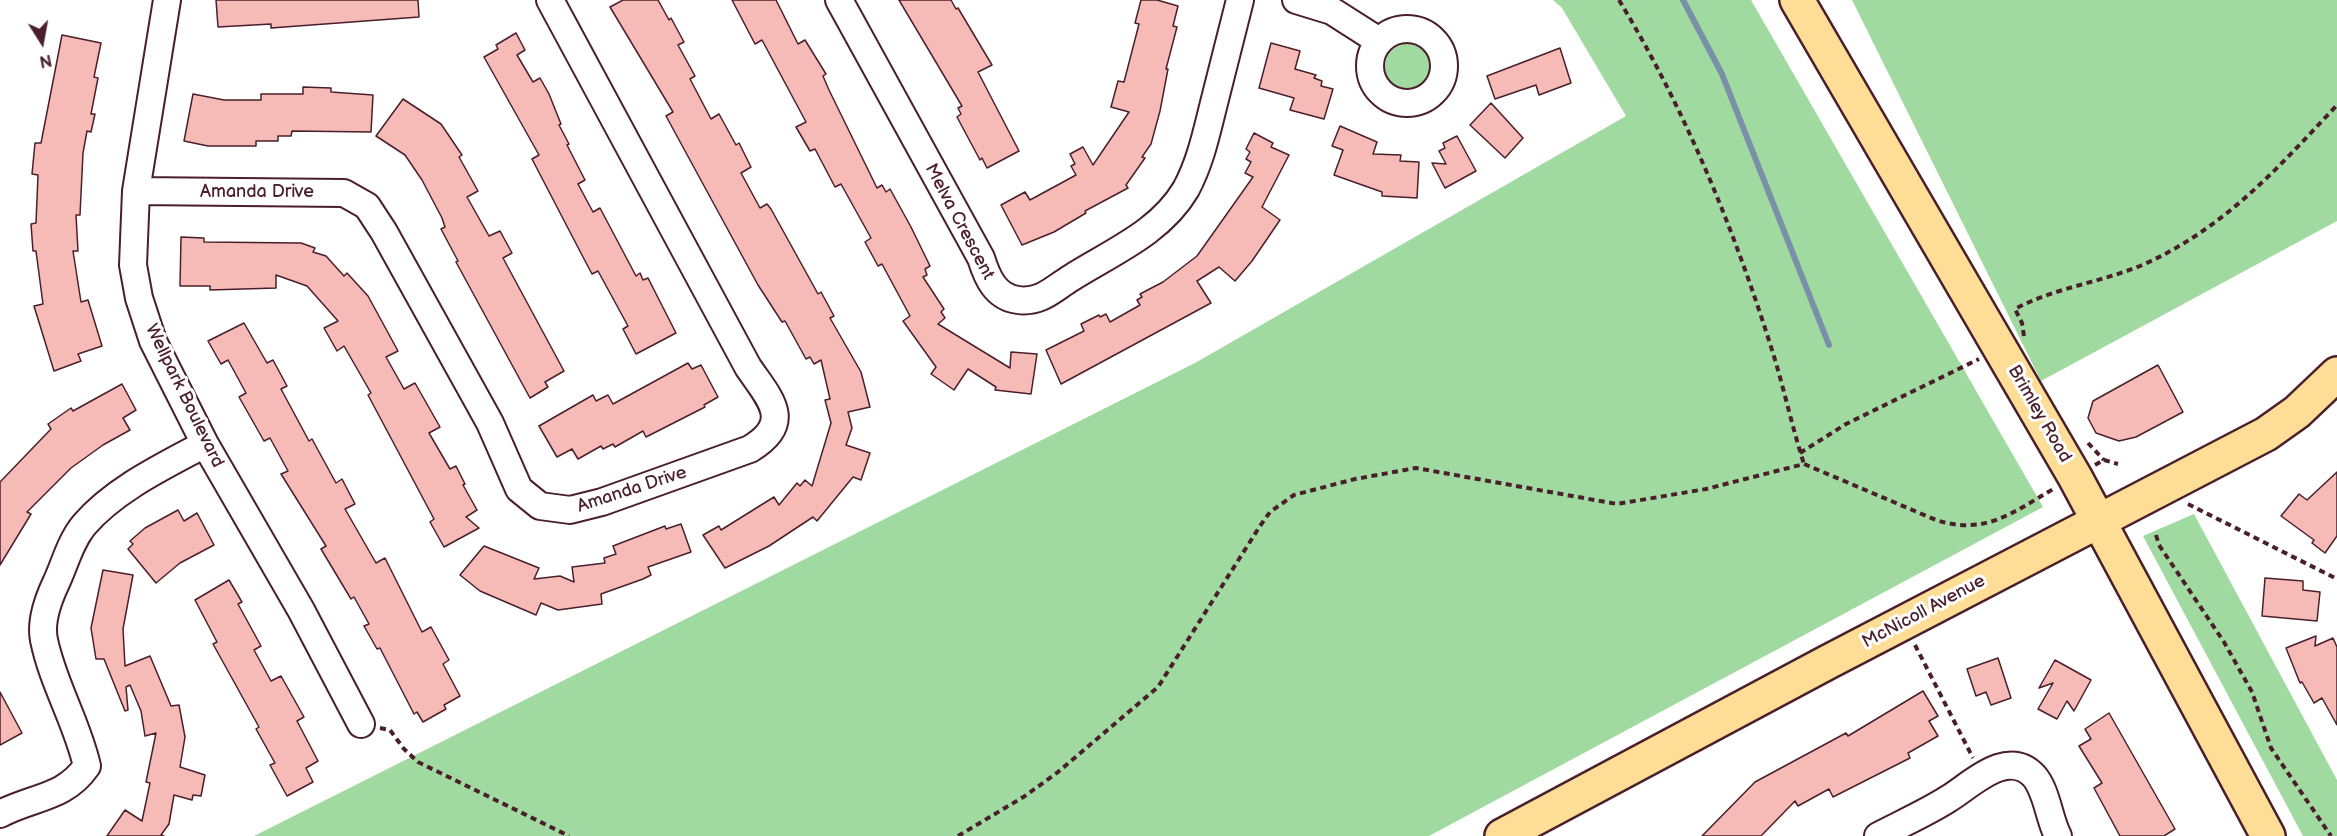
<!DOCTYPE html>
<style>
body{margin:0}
#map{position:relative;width:2337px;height:836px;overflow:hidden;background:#fff;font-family:"Balsamiq Sans",sans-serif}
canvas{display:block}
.north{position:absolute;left:12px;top:12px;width:60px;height:60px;-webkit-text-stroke:4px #fff;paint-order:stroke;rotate:169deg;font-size:16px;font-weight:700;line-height:24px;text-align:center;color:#4a1f2b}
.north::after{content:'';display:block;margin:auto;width:21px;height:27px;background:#4a1f2b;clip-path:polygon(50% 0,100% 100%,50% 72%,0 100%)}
</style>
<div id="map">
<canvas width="2337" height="836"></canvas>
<div class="north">N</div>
</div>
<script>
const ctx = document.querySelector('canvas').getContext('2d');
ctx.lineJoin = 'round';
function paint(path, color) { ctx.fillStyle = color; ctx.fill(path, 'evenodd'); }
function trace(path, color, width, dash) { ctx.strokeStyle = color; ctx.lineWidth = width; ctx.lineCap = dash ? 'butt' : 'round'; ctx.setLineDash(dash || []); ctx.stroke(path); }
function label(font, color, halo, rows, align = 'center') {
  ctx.font = font + ' "Balsamiq Sans",sans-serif'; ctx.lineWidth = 6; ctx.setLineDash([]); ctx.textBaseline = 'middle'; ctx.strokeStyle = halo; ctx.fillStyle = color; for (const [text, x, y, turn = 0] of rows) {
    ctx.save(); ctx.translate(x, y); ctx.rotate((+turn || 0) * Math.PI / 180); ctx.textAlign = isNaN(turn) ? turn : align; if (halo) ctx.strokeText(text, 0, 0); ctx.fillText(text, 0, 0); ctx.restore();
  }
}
paint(new Path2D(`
 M1553,0H1751L2043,507L1429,836H254L1195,363L1626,116L1562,8Z
 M1852,0H2337V221L2041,381Z
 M1385 67a24 24 0 1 1 48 0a24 24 0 1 1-48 0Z
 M2194,514L2337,780V836H2303L2143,536Z`), '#a0daa0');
trace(new Path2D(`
 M1683,0L1722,74L1829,345`), '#7990a8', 6);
const building = new Path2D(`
 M216,0H418L419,17L271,28V24L218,27Z
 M623,0H658L669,20L671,18L684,42L678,45L695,76L690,79L711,119L719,114L736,145L739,143L751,167L741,173L760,208L767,204L771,209L818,294L821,292L834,316L830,318L861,372L870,407L848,412L852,428L846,445L870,453L861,480L853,477L817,521L813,517L769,546L725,568L703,535L719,526L721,530L774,497L779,505L797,483L800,486L805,480L812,486L831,423L825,400L830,399L821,360L814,364L810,357L806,359L785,321L782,322L758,285L666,116L673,112L610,7Z
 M732,0H776L798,44L805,40L826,74L823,76L829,90L877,188L882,185L886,192L890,189L911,227L930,266L925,269L927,275L923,277L944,309L941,312L945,318L938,324L1010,368L1011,352L1037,354L1031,394L995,390L996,387L968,369L954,390L931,374L936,367L903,321L910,316L882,264L878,266L865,242L871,238L841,184L835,187L815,149L810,151L796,127L806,122L762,40L755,44Z
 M899,0H951L956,9L958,8L992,65L978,72L1019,151L987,168L982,158L980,160L957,117L961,114L958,108L962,106Z
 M1141,0H1157L1178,6L1173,26L1177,27L1166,69H1168L1160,111L1151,144L1142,157L1145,158L1126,185L1128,188L1085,211L1086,213L1054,232L1022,245L1001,205L1025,192L1030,200L1076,175L1071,166L1075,164L1070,154L1083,147L1093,165L1129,112L1111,107L1118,81L1124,82L1139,24L1135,23Z
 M516,33L525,50L517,55L533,82L540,78L549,94L561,124L559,125L569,144L567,145L585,180L578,184L593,212L600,208L636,276L640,273L643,280L648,278L676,333L636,354L623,329L628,326L598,271L592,274L583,257L532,159L539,155L484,57L498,49L496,45Z
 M62,35L101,43L94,77L98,78L91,114H95L91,132L87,131L83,153L80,215H76L78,251H73L81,302L88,300L102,346L78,354L81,361L54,371L34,306L43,304L36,251H33L31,224L36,223L38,175L32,174L35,143H41Z
 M1271,43L1300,51L1295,69L1316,75L1314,78L1322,81L1321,86L1333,89L1324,119L1290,110L1294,98L1259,88Z
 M1560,48L1571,83L1539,95L1536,85L1495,99L1487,76Z
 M303,87L331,88V92L373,95L371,132L292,131L291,136H278V141H256V146H208L184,141L193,94L224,100H261V94H303Z
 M403,99L441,124L462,155L459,157L478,191L467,197L489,236L500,231L512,253L503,258L564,371L545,382L548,387L530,398L456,262L458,261L441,229L445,227L442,218L422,180L405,155L376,136Z
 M1491,103L1523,138L1505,158L1470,125Z
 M1340,126L1377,142L1373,154L1401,155L1400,161L1419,162L1417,198L1382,196V192L1334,175L1343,150L1332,146Z
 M1254,133L1273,143L1271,147L1289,155L1262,207L1280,220L1252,261L1235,281L1219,267L1197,281L1211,303L1061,384L1046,350L1084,331L1081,324L1099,315L1100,317L1106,314L1110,322L1140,305L1137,300L1142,297L1140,294L1163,282L1197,256L1253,177L1245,173L1251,162L1246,159L1250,152L1246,149Z
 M1457,136L1476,171L1445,188L1432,163L1446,164L1439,151L1445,148L1443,143Z
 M181,237L204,238V242L301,243L315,248L313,252L326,256L344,276L347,273L368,296L398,351L386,357L404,389L415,383L440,427L429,433L450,469L456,466L465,484L463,485L477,510L466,517L479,528L444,547L430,522L434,519L368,395L371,393L344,346L337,351L324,328L338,321L307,286L276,275V288L210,290V286H180Z
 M244,323L267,363L273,360L287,386L281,389L309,441L312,439L336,483L342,479L355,504L345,509L376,563L385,558L422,632L431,627L449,660L443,664L460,696L444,705L446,709L423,722L417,712L414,714L380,648L377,649L364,626L369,624L354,597L351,599L321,549L326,546L281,474L288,471L270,438L264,441L239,397L246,393L228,360L221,364L208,341Z
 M688,363L692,369L701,365L718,397L704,405L705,407L646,437L643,431L615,447L613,444L603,449L601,446L578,459L572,449L557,457L539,426L593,395L596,401L608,395L613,404Z
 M2158,365L2183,412L2136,437L2119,441L2096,433L2088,418L2093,401Z
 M122,384L136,410L123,418L130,430L103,445L71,468L27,512L31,514L0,565V482L51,429L48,424L71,408L73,411Z
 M2337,472V536L2325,553L2312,543L2314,540L2281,516L2299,494L2307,500Z
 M178,510L184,521L197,513L214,545L180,563L156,583L128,549L133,544L130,541L145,528Z
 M681,524L691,552L648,567L651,575L643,579L601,594L602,604L558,610L541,603L536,615L480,591L460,575L484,546L539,568L534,579L560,576L574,582L572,567L605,563L604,558L616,554L613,546L665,526L666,529Z
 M103,570L133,575L123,629L125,666L150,656L171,706L179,705L185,737L180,767L205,775L201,796L193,795L192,800L174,795L169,824L161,835L164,836H107L125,810L142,821L150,783L146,782L156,733L145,736L141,711L130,685L126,687L128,710L125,711L104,659H96L91,628Z
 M2265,578L2303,581V590L2320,592L2317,621L2262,616Z
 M229,580L242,602L238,604L261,646L254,650L271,681L281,676L304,717L297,721L318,761L306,768L313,782L287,796L270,765L275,763L256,729L259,727L213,644L217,642L195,600Z
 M2316,636L2315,646L2333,638L2337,647V725L2322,698L2314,703L2302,682L2300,683L2286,648Z
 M1998,658L2011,698L1991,705L1986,692L1976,696L1967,669Z
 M2055,660L2091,680L2074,711L2067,701L2057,719L2038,709L2053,683L2039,688Z
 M1923,691L1938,716L1929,721L1938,736L1908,753L1910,758L1833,797L1829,789L1798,806L1795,801L1761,836H1702L1755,782L1846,733L1848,736Z
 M0,692L22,733L0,745Z
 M2109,713L2175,829L2164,836H2120L2094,788L2102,783L2079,746L2091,739L2085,729Z`);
paint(building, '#f6bbb6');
trace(building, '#4a1f2b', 1.5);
const minor = new Path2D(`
 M167,0L136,191L133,265L139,298L153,341L205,444L301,610L361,724
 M839,0L981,258C987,277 995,297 1018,300C1041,303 1053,289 1071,278C1112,252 1160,233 1186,189C1200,163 1206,135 1213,107C1222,71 1231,36 1240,0
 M1296,0L1332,11L1379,41
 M1370 66a37 37 0 1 1 74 0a37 37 0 1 1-74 0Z
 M136,191L344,193L367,206L384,232L490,423L519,489L540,506L570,510L602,502L750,449C795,422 769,398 748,367L550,0
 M0,814C34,796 64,799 87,766C77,722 53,684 44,640C40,621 48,600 56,583C65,564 70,542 84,525C115,489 164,466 205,444
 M1878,836C1901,824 1926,813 1948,799C1970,786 2007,747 2034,776C2047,791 2049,819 2058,836`);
const major = new Path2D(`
 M1797,0L2075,477L2268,836
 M1502,836L1828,662L2266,434L2297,412L2337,374`);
trace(minor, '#4a1f2b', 30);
trace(major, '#4a1f2b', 38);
trace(new Path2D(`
 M1619,0C1685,109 1734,229 1772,350C1784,388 1792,427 1804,464
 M2024,336L2022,323L2015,309C2054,288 2098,283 2140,266C2223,230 2277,169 2337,105
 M2088,443L2104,460
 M1800,453L1846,424L1979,359
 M2104,460L2118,464
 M2095,465L2104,460
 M2188,504L2337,579
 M2156,535L2159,545L2224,642L2252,692L2271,748L2331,836
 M1915,645L1973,758
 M380,728L390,730L404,749L418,762L569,836
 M958,836L1025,796L1058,772L1158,687L1260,526L1270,512L1294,495L1355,479L1416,468L1617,504L1706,489L1804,464L1936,520C1986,536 2013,512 2055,488`), '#4a1f2b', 4, [6, 4.5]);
trace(minor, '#fff', 26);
trace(major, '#fedd96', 33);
label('18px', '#4a1f2b', '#fff', [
 ["Amanda Drive",257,192],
 ["Melva Crescent",959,222,62],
 ["Wellpark Boulevard",184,396,64],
 ["Brimley Road",2039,414,60],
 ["Amanda Drive",632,490,-18],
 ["McNicoll Avenue",1924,612,-28]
]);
</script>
